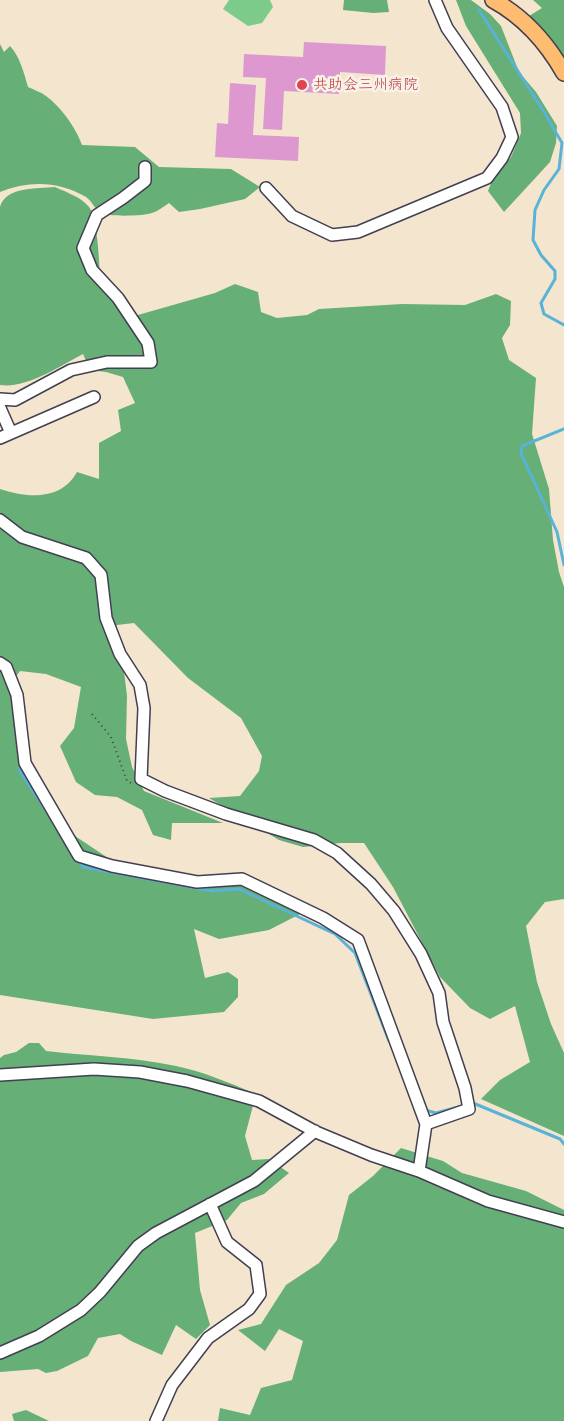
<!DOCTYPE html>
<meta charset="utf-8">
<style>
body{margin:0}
canvas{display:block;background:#f4e5ce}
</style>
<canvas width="564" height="1421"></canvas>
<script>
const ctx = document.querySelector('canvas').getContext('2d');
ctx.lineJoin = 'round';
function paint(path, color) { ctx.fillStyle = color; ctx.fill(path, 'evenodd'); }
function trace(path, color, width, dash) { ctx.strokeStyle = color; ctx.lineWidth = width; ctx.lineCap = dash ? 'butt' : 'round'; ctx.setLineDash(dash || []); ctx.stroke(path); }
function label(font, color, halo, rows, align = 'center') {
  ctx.font = font + ' "Shantell Sans","Klee One",sans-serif'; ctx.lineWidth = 5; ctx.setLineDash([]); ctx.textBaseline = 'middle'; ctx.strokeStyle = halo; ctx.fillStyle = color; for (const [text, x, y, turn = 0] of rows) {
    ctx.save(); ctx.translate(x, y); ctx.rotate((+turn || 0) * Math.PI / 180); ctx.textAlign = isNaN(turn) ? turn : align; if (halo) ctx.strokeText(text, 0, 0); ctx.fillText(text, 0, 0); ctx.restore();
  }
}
paint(new Path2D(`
 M229,0H270L273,7L262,23L248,26L223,9Z`), '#7dcb8b');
paint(new Path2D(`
 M344,0H387L389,12L373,13L343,10Z
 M456,0H471L490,14L501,26L519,72L536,92L557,126L556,143L550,162L504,212L488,191L493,178L511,157L521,133L520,113L466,26Z
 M533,0H564V62L529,16L542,8Z
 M0,44L4,52L10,46C20,57 24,73 28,87C34,90 41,92 46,96C61,107 76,128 82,145L135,147L159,167L231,169L260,187L245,199L200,209L179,212L169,203C163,207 158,211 152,213C145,216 108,217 102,213C95,210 92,201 86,197C59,181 29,180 0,192Z
 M55,187C66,192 81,197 89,207C99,220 99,271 101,289L131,317L215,293L235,284L258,292L261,312L277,318L307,315L319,309L402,304L465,305L496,294L511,301L510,325L502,338L509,360L536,378L532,434L549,489L553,540L559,572L564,587V899L545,902L526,926L537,982L551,1024L564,1053V1136L481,1099L500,1080L530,1062L515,1006L490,1019L470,1008L440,977L393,887L364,843H341L303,847L279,840L209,798L240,796L259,771L262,756L241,718L188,678L134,623L117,625L106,636L124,671L127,696L126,739L132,767L144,791L223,823H172L171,840L153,835L142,810L117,797L95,795L76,782L60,746L74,728L81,687L46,674L20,671L11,683L16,711L42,800L69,832L111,860L175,876L219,878L269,890L300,914L269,930L219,939L194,929L205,978L228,972L238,979V997L224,1012L153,1019L0,995V489C27,498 61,501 77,472L99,479V443L121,431L118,410L135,403L123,377L106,372L90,370L83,354C60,366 26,389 0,385V207C6,186 37,189 55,187Z
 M29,1043H39L46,1051C89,1056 133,1057 176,1066C204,1072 230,1083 256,1094L245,1136L252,1160L269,1159L289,1173L264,1194L241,1203L227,1220L195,1233L200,1290L210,1325L196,1339L176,1325L162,1355L131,1341L120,1334L98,1338L88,1356L57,1371L46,1373L38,1369L0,1372V1058L4,1055L16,1052Z
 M401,1148L443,1161L462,1173L526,1191L564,1210V1421H218L220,1408L250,1415L261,1388L292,1380L303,1341L279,1329L265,1351L238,1330L261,1324L286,1285L319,1263L337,1240L349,1195L373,1176Z
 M26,1410L49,1421H14L12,1414Z`), '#66af77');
trace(new Path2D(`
 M479,10L544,112L562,143L559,169L544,190L535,210L533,240L541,255L555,271V279L541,303L544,314L564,325
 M564,429L522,446L521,453L557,532L564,565
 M19,770L51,818
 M77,859L83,867L212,891L239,889L335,934L355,953L389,1041
 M470,1103H473L560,1139L564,1144
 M425,1110L436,1113L462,1106`), '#59b3d7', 3);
paint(new Path2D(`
 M304,42L386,46L385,75L340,72L339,94L284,91L282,130L263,129L266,78L243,77L244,54L303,57Z
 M230,83L256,85L253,135L299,137L298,161L215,157L217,123L228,124Z`), '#dd99cf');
const minor = new Path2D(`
 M266,188L292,216L332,235L358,232L487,178L502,158L512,137L502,107L447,28L435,0
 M0,399L15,400L71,370L107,362H151L148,343L118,298L92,270L83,248L97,215L123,198L145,181V167
 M0,408L11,433
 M0,438L94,397
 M0,520L22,537L86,558L101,575L106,618L120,654L140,685L144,708L141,779L165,791L226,814L314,840L337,853L371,884L394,911L421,954L439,993L443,1022L465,1088L469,1109L426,1124L419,1171
 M0,663L6,667L17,695L25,763L79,856L112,866L197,882L242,879L323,918L358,940L426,1124
 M0,1075L94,1069L140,1072L187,1081L259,1101L316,1132L371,1155L419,1171L488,1201L564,1222
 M0,1353L39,1336L81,1310L100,1292L138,1246L156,1233L254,1181L315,1131
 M156,1421L172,1385L208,1338L249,1309L260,1294L256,1265L227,1242L210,1204`);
const major = new Path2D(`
 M493,0C524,17 547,43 564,73`);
trace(minor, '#423f51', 14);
trace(major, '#423f51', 18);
trace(new Path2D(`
 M92,714L111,737L127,781L131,783`), '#423f51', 2, [1, 4]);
trace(minor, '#fff', 11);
trace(major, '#fdbc6f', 15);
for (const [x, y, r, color] of [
 [302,85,6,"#e0444e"]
]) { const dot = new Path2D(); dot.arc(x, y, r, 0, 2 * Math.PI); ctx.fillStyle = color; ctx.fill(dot); trace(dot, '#f7f3e8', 2); }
label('15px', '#be3a42', '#f7f3e8', [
 ["共助会三州病院",313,85]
], 'left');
</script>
